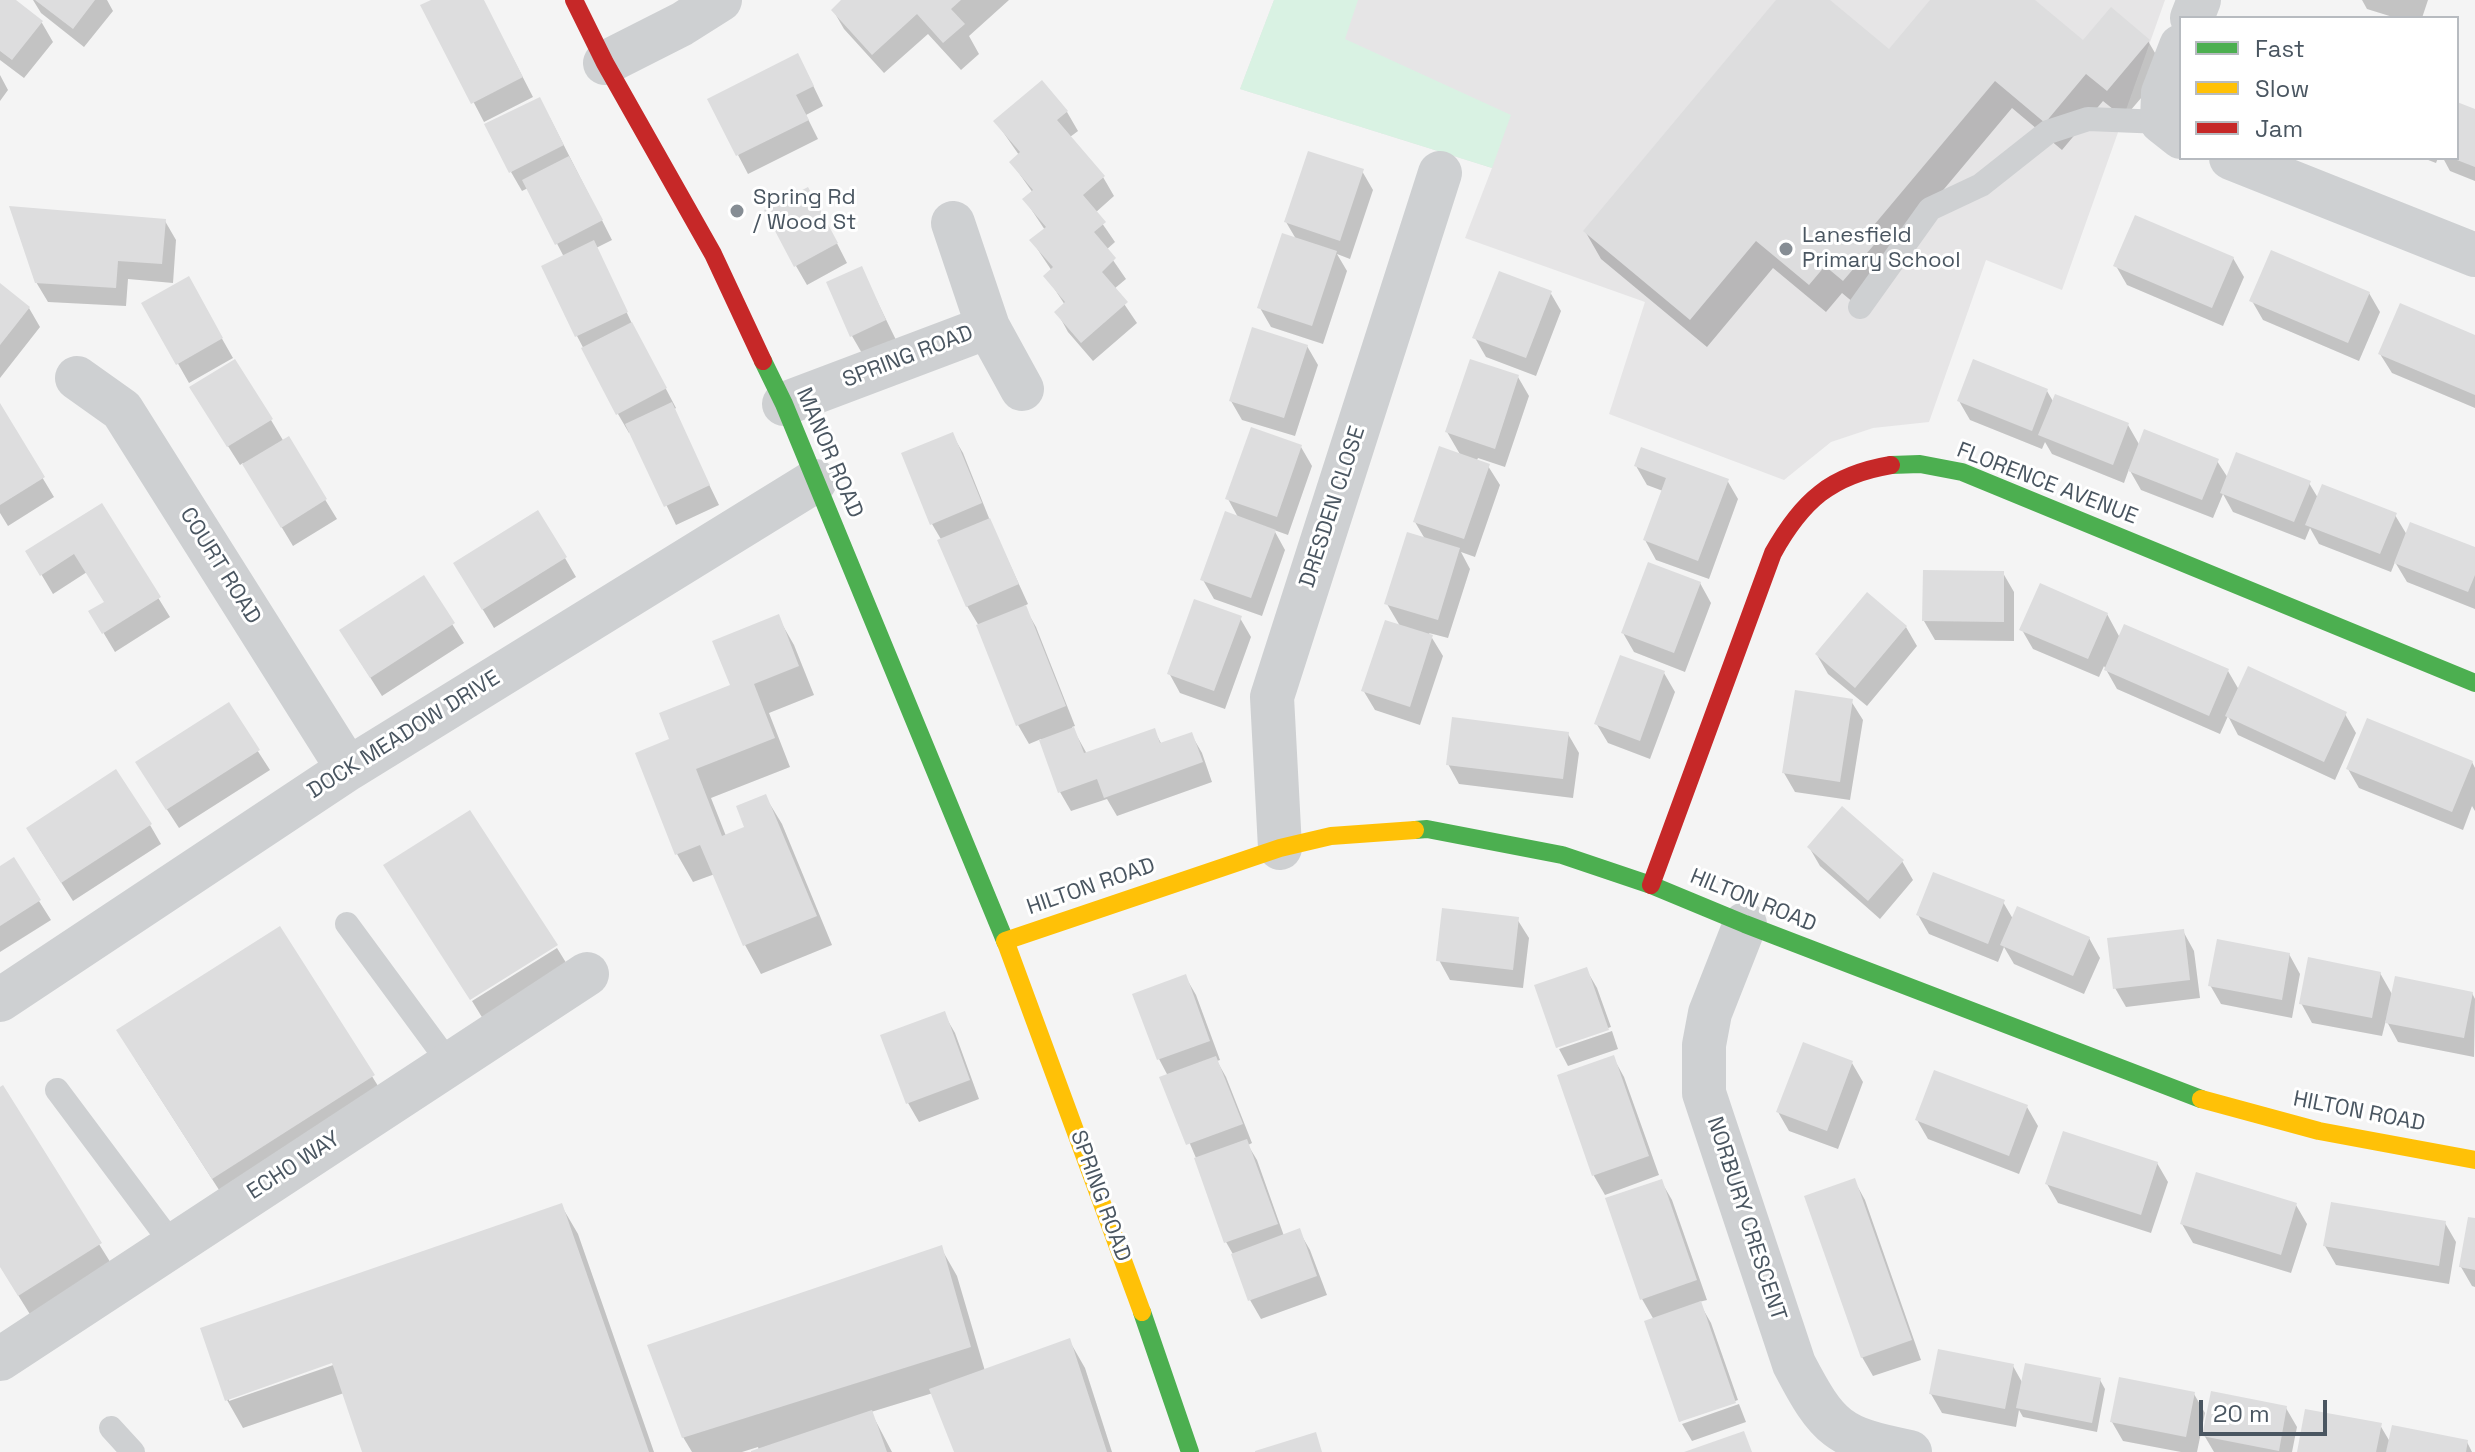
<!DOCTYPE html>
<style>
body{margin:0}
#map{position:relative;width:2475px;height:1452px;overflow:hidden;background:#f4f4f4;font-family:"Space Grotesk",sans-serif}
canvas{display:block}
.legend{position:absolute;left:2179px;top:16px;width:280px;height:144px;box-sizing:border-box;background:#fff;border:2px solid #b7bbc0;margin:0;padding:10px 14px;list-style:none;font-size:24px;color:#4a5661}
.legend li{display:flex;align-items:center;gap:16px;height:40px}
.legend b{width:40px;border:2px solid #b7bbc0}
.scale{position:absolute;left:2199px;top:1400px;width:128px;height:36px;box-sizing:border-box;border:4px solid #4a5661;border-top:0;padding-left:10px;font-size:24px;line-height:28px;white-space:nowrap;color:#4a5661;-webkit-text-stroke:6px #fff;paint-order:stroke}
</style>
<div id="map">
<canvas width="2475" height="1452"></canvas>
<ul class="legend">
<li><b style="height:10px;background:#4caf50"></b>Fast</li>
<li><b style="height:10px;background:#ffc107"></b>Slow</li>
<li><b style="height:10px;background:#c62828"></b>Jam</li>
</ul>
<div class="scale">20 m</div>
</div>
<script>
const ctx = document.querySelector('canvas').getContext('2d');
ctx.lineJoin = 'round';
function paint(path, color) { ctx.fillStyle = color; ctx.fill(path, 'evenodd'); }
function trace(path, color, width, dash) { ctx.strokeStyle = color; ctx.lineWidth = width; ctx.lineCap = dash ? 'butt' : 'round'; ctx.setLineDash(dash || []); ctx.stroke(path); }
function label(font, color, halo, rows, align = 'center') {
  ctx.font = font + ' "Space Grotesk",sans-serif'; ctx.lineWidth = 6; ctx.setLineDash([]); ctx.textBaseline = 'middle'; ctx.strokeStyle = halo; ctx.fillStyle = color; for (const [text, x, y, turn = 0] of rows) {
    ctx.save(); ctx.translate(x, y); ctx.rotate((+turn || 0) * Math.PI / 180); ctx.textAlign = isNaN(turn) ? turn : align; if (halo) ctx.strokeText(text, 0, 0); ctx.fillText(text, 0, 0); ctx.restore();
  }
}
paint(new Path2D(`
 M1274,0H2165L2062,290L1986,260L1929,422L1873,428L1831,442L1784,480L1609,414L1645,302L1465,238L1492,168L1240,89Z`), '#e6e5e6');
paint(new Path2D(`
 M1274,0H1358L1345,39L1511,115L1492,168L1240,89Z`), '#d9f2e3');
paint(new Path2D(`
 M0,0H12L42,23L53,42L24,78L0,60Z
 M33,0H107L113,11L84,47L41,13Z
 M435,0H483L533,97L484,122L423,6Z
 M844,0H1009L969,36L979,54L961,70L928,34L884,73L844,29L833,10Z
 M1779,0H1827L1889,51L1932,0H2032L2083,43L2148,41L2165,70L2124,118L2103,101L2062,150L2012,108L1887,257L1860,308L1842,293L1826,312L1773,268L1707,347L1601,259L1585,231Z
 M2362,0H2428L2422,18H2396L2367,9Z
 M0,75L8,90L0,101Z
 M808,75L823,106L806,115L818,139L748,174L738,155Z
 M2457,106L2475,111V181L2450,171L2443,158H2457Z
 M1067,112L1078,131L1070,137L1103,177L1114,196L1095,213L1115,242L1106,250L1126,279L1114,289L1137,323L1093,361L1068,332L1057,312L1065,305L1046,276L1052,271L1032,241L1045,230L1025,200L1033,193L1011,162L1019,155L996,122Z
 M550,118L612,240L596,248L636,332L676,408L673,410L719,505L676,525L631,432L629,433L618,414L577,336L564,257L528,188L522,191L511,172Z
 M2423,158H2438L2436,163Z
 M1362,171L1373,190L1350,259L1337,254L1347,271L1323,344L1271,327L1260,308L1296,239L1286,222Z
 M819,208L847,263L807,285L796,266Z
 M165,221L176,240L173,283L128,279L126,306L48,302L36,282Z
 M2233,258L2244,277L2223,326L2127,285L2116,266Z
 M861,268L896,340L863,355L852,336Z
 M188,279L233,358L189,383L144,304Z
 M0,285L29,308L40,327L0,378Z
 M1550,292L1561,311L1536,376L1486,357L1475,338Z
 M2369,293L2380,312L2359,361L2263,320L2252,301Z
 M2475,337V408L2392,373L2380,354Z
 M1307,346L1318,365L1295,436L1242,420L1231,401Z
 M1518,377L1529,396L1505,467L1478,458L1476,462L1488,466L1500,485L1475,557L1461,552L1470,569L1448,638L1429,633L1443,656L1420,725L1375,710L1363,690L1400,626L1387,604L1425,539L1415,522L1461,456L1447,432Z
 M2047,391L2054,403L2128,425L2140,446L2217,461L2228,478L2309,483L2318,498L2395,515L2407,535L2475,550V609L2407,582L2395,562L2391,572L2319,544L2310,528L2305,540L2233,512L2223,494L2213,518L2141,490L2129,469L2124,483L2052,454L2045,442L2042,449L1970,420L1959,401Z
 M0,407L54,497L8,526L0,513Z
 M203,407L271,420L284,442L288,439L337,519L293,546L243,463L240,465Z
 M952,434L963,453L991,523L1028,604L1024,606L1036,627L1075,726L1072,727L1087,754L1154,730L1162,745L1191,734L1202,753L1212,782L1117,816L1107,799L1071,811L1060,792L1041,739L1029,744L1018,725L979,626L967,606L942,541L932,524Z
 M1301,447L1312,466L1288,535L1274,530L1285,550L1262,616L1214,599L1203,580L1239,519L1228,499Z
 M1636,466L1727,480L1738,499L1709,579L1656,560L1645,540L1663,491L1647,485Z
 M101,505L170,617L115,652L91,612L106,603L87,572L53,594L28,552Z
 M565,558L576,577L494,628L466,582Z
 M2003,573L2014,592V641L1935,640L1924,621Z
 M423,578L464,643L382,696L352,649Z
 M1700,583L1711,603L1685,672L1634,652L1623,633Z
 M2107,614L2120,638L2228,671L2239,690L2345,714L2356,733L2335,780L2238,735L2228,716L2220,734L2117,689L2104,666L2099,677L2033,649L2022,630Z
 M778,617L794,645L814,695L769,713L790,767L711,798L726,836L747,828L765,796L782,824L832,945L761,974L745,945L715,874L693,882L677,854L671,740L732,686Z
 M1240,618L1251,637L1225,709L1180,693L1169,673Z
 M1906,627L1917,646L1867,706L1828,674L1817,655Z
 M1664,673L1675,692L1650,759L1608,743L1596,723Z
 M1851,701L1863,720L1850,800L1795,792L1784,773Z
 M228,705L270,770L179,828L149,782Z
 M1568,734L1579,753L1573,798L1459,784L1448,764Z
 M2472,762L2475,768V811L2472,806L2463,830L2359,788L2348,769Z
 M150,825L161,844L73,901L39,848Z
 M1809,847L1902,861L1913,880L1880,919L1820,866Z
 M13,860L51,920L0,952V868Z
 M2003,902L2013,919L2089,938L2100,958L2084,994L2014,964L2004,947L1998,962L1929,934L1918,915Z
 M1517,919L1529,938L1523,988L1450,980L1439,960Z
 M279,928L390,1105L230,1207L135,1059Z
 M2183,931L2194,951L2200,998L2126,1007L2115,988Z
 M557,948L573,974L488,1027L472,1001Z
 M2289,954L2300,974L2292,1018L2221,1004L2210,985Z
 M1586,969L1597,988L1611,1027L1558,1045V1048L1536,986Z
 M2380,973L2393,996L2472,993L2475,999L2474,1057L2398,1042L2386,1020L2382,1036L2312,1023L2301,1003Z
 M1185,976L1196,995L1220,1060L1217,1061L1226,1077L1252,1143L1248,1145L1257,1160L1284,1236L1299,1231L1310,1250L1327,1295L1261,1319L1250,1300L1234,1256L1226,1242L1196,1158L1162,1078L1168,1076L1159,1059Z
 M944,1014L955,1033L979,1099L919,1122L908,1103Z
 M1612,1031L1618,1049L1568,1066L1559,1049Z
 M1613,1057L1624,1077L1659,1175L1605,1195L1594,1176L1559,1076Z
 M1852,1063L1863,1082L1838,1149L1789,1131L1778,1112Z
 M2,1088L117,1273L36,1324L0,1266V1089Z
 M2027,1107L2038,1126L2019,1174L1928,1139L1917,1120Z
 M2157,1163L2168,1182L2151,1233L2058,1203L2047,1184Z
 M1854,1180L1865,1200L1921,1360L1873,1376L1862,1357Z
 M1661,1181L1672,1200L1707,1300L1699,1302L1711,1323L1738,1400L1681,1420V1422L1646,1323L1654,1320L1642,1299L1607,1200Z
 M561,1205L578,1234L654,1452H364L344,1393L243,1428L227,1400L202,1330ZM340,1358L342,1362L229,1401V1397Z
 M2296,1205L2307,1224L2291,1273L2193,1243L2182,1224Z
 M2475,1220V1287L2472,1286L2461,1267Z
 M2445,1223L2456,1242L2449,1284L2336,1265L2325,1246Z
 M941,1248L957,1276L985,1371L1069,1340L1085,1368L1112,1452H956L933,1393L871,1412L892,1452H755L759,1451L758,1447L742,1452H692L683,1437Z
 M2013,1366L2023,1384L2100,1380L2105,1389L2097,1432L2023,1417L2019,1410L2016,1427L1942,1413L1931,1394Z
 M2194,1394L2205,1413L2197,1452H2181L2123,1441L2112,1422Z
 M1739,1404L1746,1422L1692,1441L1682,1424Z
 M2286,1408L2297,1427L2292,1452H2214L2204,1435Z
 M2380,1425L2390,1442H2467L2472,1452H2299Z`), '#0003');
paint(new Path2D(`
 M0,0H16L43,21L12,60L0,51Z
 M35,0H95L73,29Z
 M431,0H484L523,77L471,104L420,5Z
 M841,0H961L951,9L965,24L943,43L917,14L872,55L831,10Z
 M1776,0H1830L1889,49L1930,0H2035L2083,40L2111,7L2150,40L2107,91L2086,74L2045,123L1995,81L1869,231L1879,239L1843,281L1825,266L1809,285L1756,241L1690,320L1583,231Z
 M798,53L814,86L796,95L809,120L736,156L707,99Z
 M1042,80L1068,111L1057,120L1105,176L1083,195L1106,222L1094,232L1116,258L1102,272L1128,302L1081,343L1054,312L1065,302L1043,276L1053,267L1029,240L1046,227L1022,199L1033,190L1009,162L1020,152L993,121Z
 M540,97L564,145L509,173L484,124Z
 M2457,102L2475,109V167L2457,160Z
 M1308,151L1364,169L1340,241L1284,222Z
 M569,156L603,220L555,245L522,180Z
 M808,187L838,243L794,267L764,210Z
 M9,206L166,219L162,264L118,261L116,288L35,283Z
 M2135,215L2234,257L2212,308L2113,266Z
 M1282,233L1337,251L1312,326L1257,308Z
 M594,240L628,312L575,337L541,266Z
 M2271,250L2370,292L2348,343L2249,301Z
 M862,266L886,320L850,337L826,282Z
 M1499,271L1552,291L1526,358L1472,338Z
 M189,276L223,338L176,365L141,303Z
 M0,283L30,307L0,345Z
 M2400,303L2475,335V395L2378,354Z
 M632,322L667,388L616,415L581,348Z
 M1252,327L1308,345L1284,418L1229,401Z
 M235,359L273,419L227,447L189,387Z
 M1470,359L1519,375L1495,449L1445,432Z
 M1973,359L2048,389L2032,431L1957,401Z
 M2055,394L2129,423L2113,465L2038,435Z
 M672,402L710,485L664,507L625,424Z
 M0,403L45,477L0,505Z
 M1251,427L1302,445L1277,517L1225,499Z
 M2144,429L2219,459L2202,500L2128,471Z
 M953,432L982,503L930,525L901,453Z
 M289,436L327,499L281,528L242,464Z
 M1439,446L1490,464L1464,539L1413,522Z
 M1641,447L1729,479L1698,561L1643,540L1666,478L1634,466Z
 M2236,452L2311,481L2294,522L2220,493Z
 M2322,484L2397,513L2380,554L2305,525Z
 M102,503L161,597L102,634L88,611L104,602L74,554L40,576L25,551Z
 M538,510L567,557L482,610L453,563Z
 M1225,511L1276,530L1251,598L1200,580Z
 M990,518L1019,584L966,607L937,540Z
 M2410,522L2475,547V575L2468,592L2394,563Z
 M1407,532L1460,548L1438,620L1384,604Z
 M1648,562L1701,582L1674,653L1621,633Z
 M1923,570L2004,571V622L1922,621Z
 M424,575L455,623L370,678L339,630Z
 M2040,583L2108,613L2088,659L2019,630Z
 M1867,592L1907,626L1855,688L1815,654Z
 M1194,599L1242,616L1214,691L1167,674Z
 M1026,605L1066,706L1016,726L976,625Z
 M779,614L799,666L754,684L775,738L696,769L722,836L744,827L736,806L766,794L817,916L743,946L700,845L675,855L635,753L669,739L659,713L730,685L712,641Z
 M1385,620L1433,635L1410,707L1361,691Z
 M2124,624L2229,669L2209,716L2104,670Z
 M1620,655L1665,671L1640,741L1594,724Z
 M2248,666L2347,712L2324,762L2225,716Z
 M1795,690L1853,699L1840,782L1782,773Z
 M229,702L260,750L166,810L135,762Z
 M1452,717L1569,732L1563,779L1446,765Z
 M2367,718L2473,761L2452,812L2346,769Z
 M1074,727L1084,753L1155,728L1160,743L1192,732L1203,762L1104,798L1097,779L1058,793L1039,740Z
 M116,769L152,824L61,883L26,828Z
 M1842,806L1904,860L1868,901L1807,847Z
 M470,810L558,945L470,1000L383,865Z
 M14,857L41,900L0,926V866Z
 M1933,872L2005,900L1988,944L1916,915Z
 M2017,906L2090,937L2073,976L2000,945Z
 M1442,908L1519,917L1513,970L1436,961Z
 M280,926L375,1075L212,1179L116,1030Z
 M2184,929L2190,980L2113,989L2107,938Z
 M2217,939L2290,953L2282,1000L2208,986Z
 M2308,957L2381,972L2372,1018L2299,1004Z
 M1587,967L1609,1030L1556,1048L1534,985Z
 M1186,974L1210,1041L1157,1060L1132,994Z
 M2395,976L2473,992L2464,1038L2385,1023Z
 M945,1011L970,1080L906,1104L880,1035Z
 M1803,1042L1853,1061L1827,1131L1776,1112Z
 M1614,1055L1649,1156L1592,1176L1557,1075Z
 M1216,1056L1243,1124L1186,1145L1159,1077Z
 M1934,1070L2028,1105L2009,1156L1915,1120Z
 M3,1085L102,1243L18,1296L0,1267V1087Z
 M2063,1131L2158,1162L2141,1215L2045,1184Z
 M1247,1139L1278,1224L1224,1243L1194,1158Z
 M2196,1172L2297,1203L2281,1255L2180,1224Z
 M1855,1178L1912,1340L1861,1358L1804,1196Z
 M1662,1179L1697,1280L1640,1300L1605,1198Z
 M2331,1202L2446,1221L2439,1266L2323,1246Z
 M562,1203L649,1452H362L332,1363L225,1401L200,1328Z
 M2468,1217L2475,1218V1270L2459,1267Z
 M1300,1228L1317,1276L1248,1301L1231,1254Z
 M942,1245L971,1347L682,1438L647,1345Z
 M1701,1301L1736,1403L1679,1422L1644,1321Z
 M1070,1338L1107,1452H954L929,1389Z
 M1938,1349L2014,1364L2005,1409L1929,1394Z
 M2025,1363L2101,1378L2092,1423L2016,1408Z
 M2119,1377L2195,1392L2186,1437L2110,1422Z
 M2211,1391L2287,1406L2279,1451L2202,1436Z
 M2305,1409L2382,1423L2376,1452H2297Z
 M872,1410L887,1452H751V1451Z
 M2392,1425L2468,1440L2466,1452H2386Z
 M1744,1431L1752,1452H1684Z
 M1316,1432L1322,1452H1255V1451Z`), '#ddddde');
trace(new Path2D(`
 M1860,307L1930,209L1981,185L2048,132L2088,119L2162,122
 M347,924L450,1064
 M57,1090L173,1245
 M111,1428L133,1452`), '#ced0d2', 24);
trace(new Path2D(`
 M2192,18L2199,0
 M2181,46L2163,93L2162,122L2181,137
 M605,63L682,24L720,0
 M2231,158L2475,255
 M953,223L988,327L1022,389
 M77,378L122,410L348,769
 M784,404L988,327
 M1280,848L1272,697L1440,173
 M1745,924L1710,1013L1704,1045V1093L1794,1364C1828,1429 1838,1438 1910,1452
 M0,1000L348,769L815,481
 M0,1359L587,974`), '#ced0d2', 44);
trace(new Path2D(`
 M763,361L784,404L1006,943
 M1891,465L1920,464L1962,472L2475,683
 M1415,830L1427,829L1562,855L1651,885L1745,924L2201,1099
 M1142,1312L1190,1452`), '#4caf50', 18);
trace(new Path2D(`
 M1005,941L1280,848L1331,836L1415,830
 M1006,943L1142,1312
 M2201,1099L2319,1131L2475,1160`), '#ffc107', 18);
trace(new Path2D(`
 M574,0L605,63L713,254L763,361
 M1651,885L1773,553C1802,501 1831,475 1891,465`), '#c62828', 18);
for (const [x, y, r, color] of [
 [737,211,8,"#868d94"],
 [1786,249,8,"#868d94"]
]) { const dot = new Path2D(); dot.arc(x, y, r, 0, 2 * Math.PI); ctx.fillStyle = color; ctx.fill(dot); trace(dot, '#fff', 3); }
label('22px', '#4a5661', '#fff', [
 ["Spring Rd",753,198],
 ["/ Wood St",753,223],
 ["Lanesfield",1802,236],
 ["Primary School",1802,261]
], 'left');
label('22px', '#4a5661', '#fff', [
 ["SPRING ROAD",908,357,-21],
 ["MANOR ROAD",829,453,67],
 ["FLORENCE AVENUE",2047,484,21],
 ["DRESDEN CLOSE",1333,507,-72],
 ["COURT ROAD",220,566,58],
 ["DOCK MEADOW DRIVE",404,735,-32],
 ["HILTON ROAD",1091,887,-19],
 ["HILTON ROAD",1753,901,22],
 ["HILTON ROAD",2359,1112,11],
 ["ECHO WAY",294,1166,-33],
 ["SPRING ROAD",1100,1196,70],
 ["NORBURY CRESCENT",1746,1219,72]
]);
</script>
